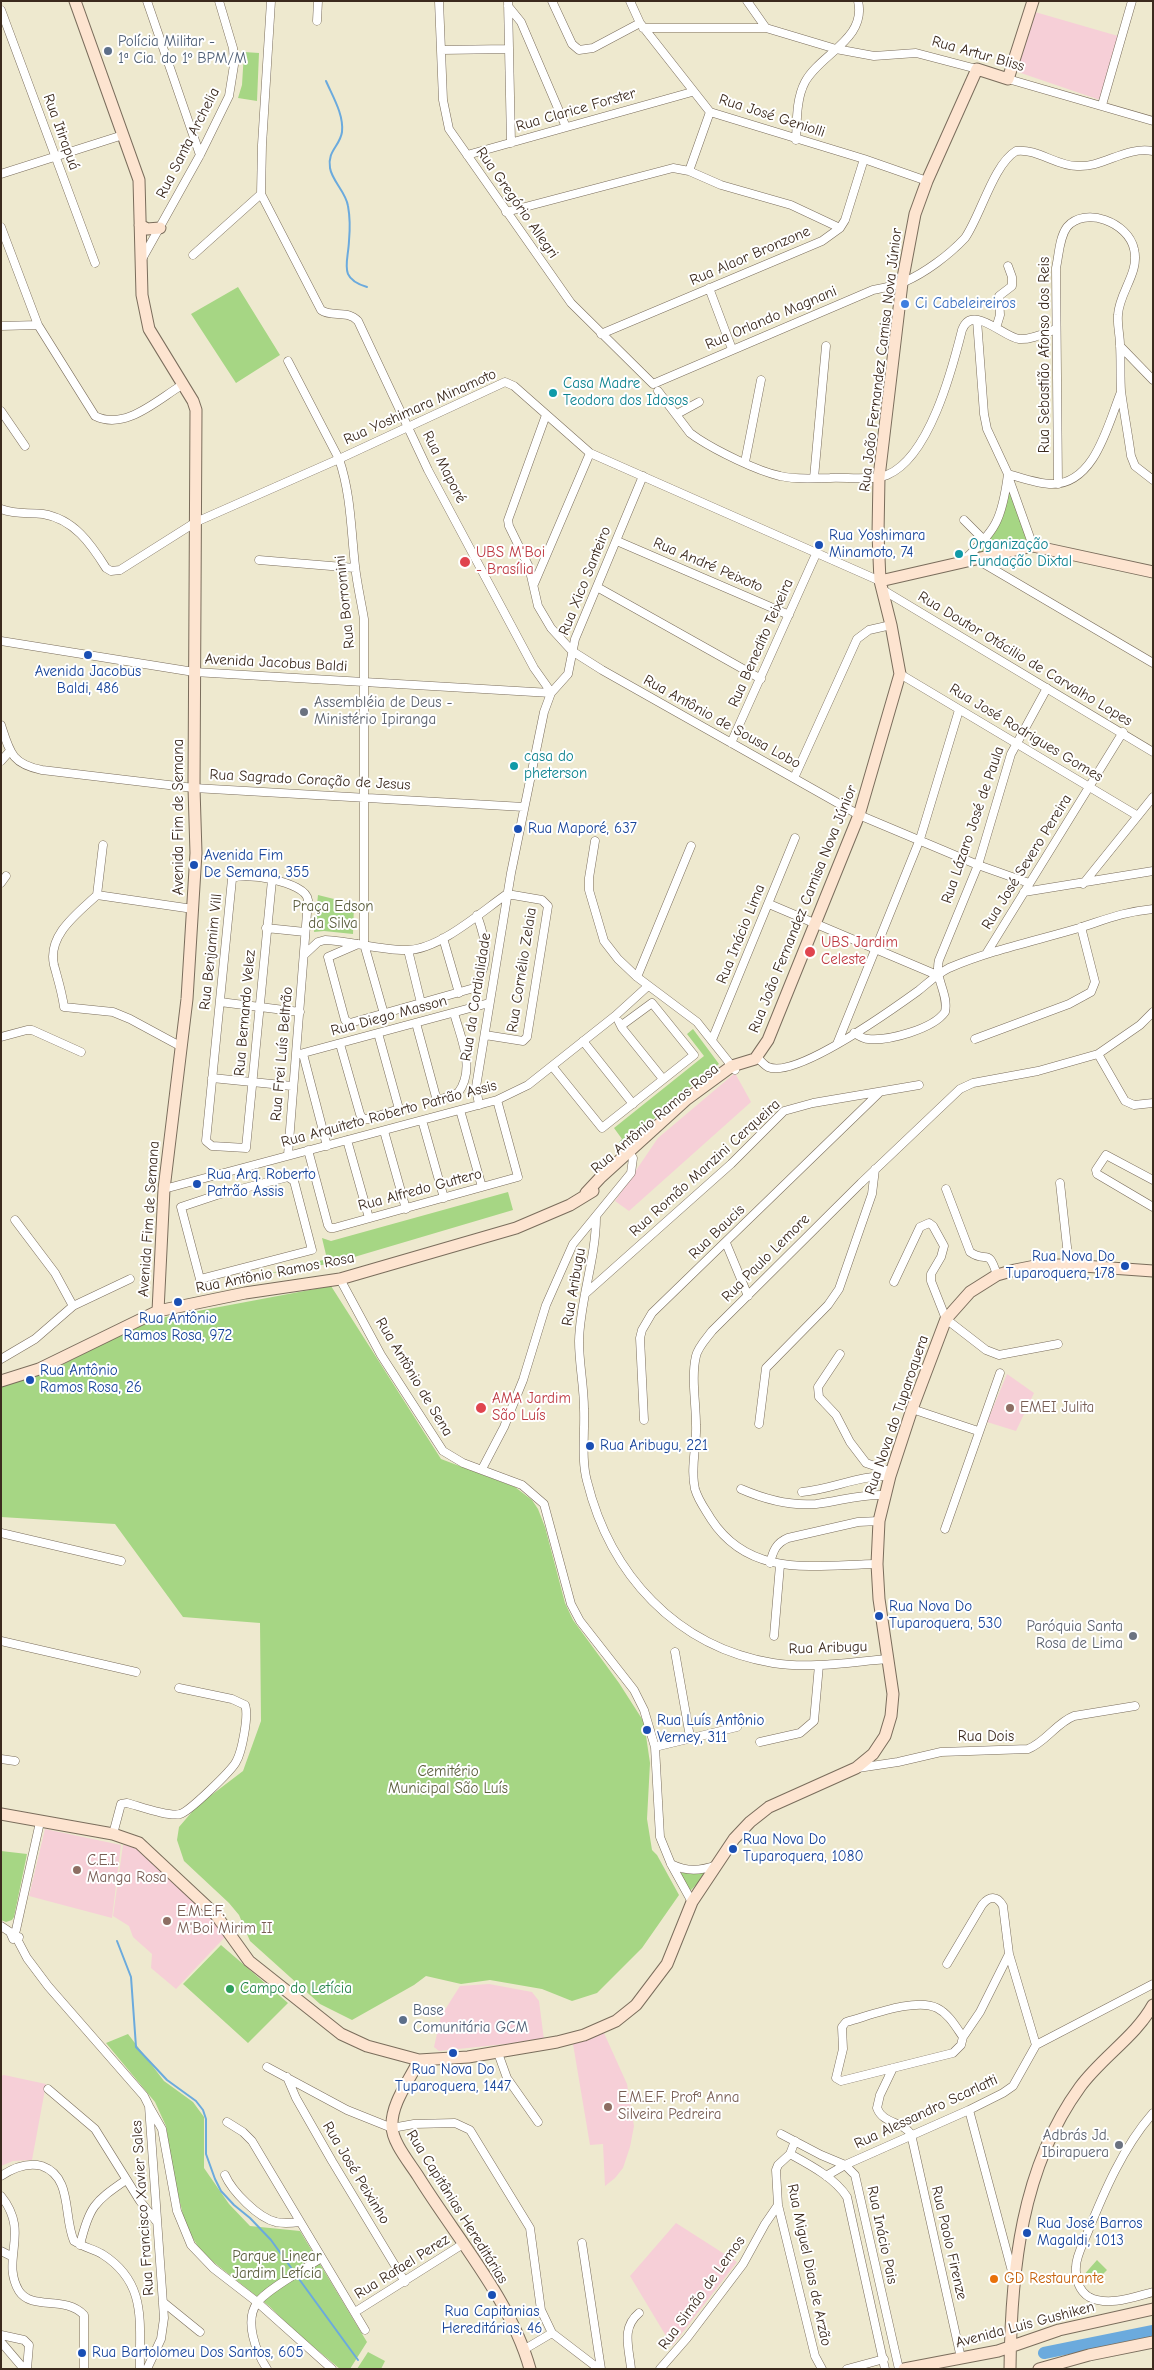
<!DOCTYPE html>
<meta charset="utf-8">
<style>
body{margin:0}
#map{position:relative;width:1154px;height:2370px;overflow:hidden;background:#eee9cf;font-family:"Comic Neue",sans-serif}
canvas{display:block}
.frame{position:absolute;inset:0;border:2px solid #3b2a1e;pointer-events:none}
</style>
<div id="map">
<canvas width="1154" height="2370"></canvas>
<div class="frame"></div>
</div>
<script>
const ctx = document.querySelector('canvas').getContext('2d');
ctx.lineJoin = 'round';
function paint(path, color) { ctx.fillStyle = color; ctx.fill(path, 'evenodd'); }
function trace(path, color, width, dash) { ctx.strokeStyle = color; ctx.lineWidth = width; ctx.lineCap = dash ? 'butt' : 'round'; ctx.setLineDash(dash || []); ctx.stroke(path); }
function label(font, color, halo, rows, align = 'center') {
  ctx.font = font + ' "Comic Neue",sans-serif'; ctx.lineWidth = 4; ctx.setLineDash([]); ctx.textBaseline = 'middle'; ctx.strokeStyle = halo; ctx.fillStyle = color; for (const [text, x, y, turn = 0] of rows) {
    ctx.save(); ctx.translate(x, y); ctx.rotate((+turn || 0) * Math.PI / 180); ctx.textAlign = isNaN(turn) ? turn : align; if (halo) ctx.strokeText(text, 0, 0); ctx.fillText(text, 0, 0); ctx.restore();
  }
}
paint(new Path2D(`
 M1035,12L1118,36L1100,100L1015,71Z
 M735,1073L751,1102L629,1211L615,1201L658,1138Z
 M1007,1374L1034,1393L1016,1431L987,1422Z
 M45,1829L121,1845L112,1918L29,1896Z
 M123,1845L135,1846L222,1929L225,1937L176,1989L151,1968L152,1954L133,1937L129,1926L113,1916Z
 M489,1984L532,1992L539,2001L544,2040L439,2051L434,2047L441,2016L460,1986Z
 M604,2033L627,2084L634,2126L630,2147L623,2168L615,2178L605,2186L603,2144L590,2145L573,2044Z
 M4,2075L46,2084L32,2160L13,2161L1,2166V2076Z
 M676,2223L737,2262L672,2346L630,2276Z`), '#f6cfd7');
paint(new Path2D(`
 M244,52L259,53L257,101L238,98L242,85Z
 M238,287L280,355L236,383L191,314Z
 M1010,485L1028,543L978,553C997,529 1005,516 1010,485Z
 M318,895L354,904L353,934L324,931L314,932Z
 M693,1029L719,1064L681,1094L623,1147L619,1142L622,1139L614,1128L704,1056L687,1034Z
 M508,1192L513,1210L334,1263L267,1274L327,1259L322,1238L331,1241Z
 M331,1286L441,1459L515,1487L532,1500L538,1509L545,1527L565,1603L573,1620L619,1683L644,1722L650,1763L647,1819L652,1850L657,1855L679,1895L642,1948L597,1993L572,2001L542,1989L490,1980L461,1984L426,1976L414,1985L352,2020L320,2004L250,1941L239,1915L229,1903L184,1861L177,1840L179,1827L197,1806L243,1771L261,1721L260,1623L183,1617L115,1524L1,1517V1384L42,1375L150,1320Z
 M1,1851L27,1854L14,1917L12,1920L6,1922L1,1920Z
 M693,1872H709L688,1893L681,1873Z
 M221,1945L288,2003L248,2043L183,1984Z
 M128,2034L164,2081L193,2102L204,2117V2168L229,2204L250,2226L300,2231L367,2342L350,2369H340L297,2333L269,2306L202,2253L186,2227L174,2178L166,2126L155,2102L106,2043Z
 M1097,2260L1107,2270L1092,2285L1082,2277Z
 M368,2352L385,2361L381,2369H357Z`), '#a6d684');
trace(new Path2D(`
 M326,81C333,97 344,115 342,132C340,146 327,151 330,168C332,181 346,192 348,206C350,217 350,230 349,241C348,264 338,278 367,287
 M117,1941L131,1977L136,2047L167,2080L196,2101L203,2110L206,2119V2154L215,2179L221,2191L234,2205L250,2218L271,2240L292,2269
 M299,2279L358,2360`), '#6baadd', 2);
trace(new Path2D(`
 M1044,2353L1153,2331`), '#6baadd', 12);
const street = new Path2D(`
 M147,1L200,155
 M439,1L443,100L449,129L571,303L653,384L873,290C883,288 894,286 904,282C925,273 949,255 965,238C981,215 993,165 1016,151C1037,148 1056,166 1077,166C1103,168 1125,146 1153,151
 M508,1L511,143
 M552,1L572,44L579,50L593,48L640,23
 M630,1L640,23L710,112L864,159L927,181
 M747,1L766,28L836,49L874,56L916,53L977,69
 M508,6L521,22L566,127
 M1,10L95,263
 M317,21L318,1
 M643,28H766
 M441,50L508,49
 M1008,79L1153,121
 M1102,105L1132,1
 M796,140C797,121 796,99 805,82C820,54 867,39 858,1
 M467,155L692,92
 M689,171L710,112
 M1,174L123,135
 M261,194L321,310C332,318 347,309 358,321L428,470L534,668L551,692
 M506,212L673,168L689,171L721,185L791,205L840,228
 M1,227L38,325L95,416C125,431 157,400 182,385
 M193,255L261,194L262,145L271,1
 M142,259L200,155L229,96L234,65L233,48L219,1
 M709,288L732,349
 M977,320L984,414L987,429L1008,474C1022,478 1038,484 1052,484C1095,484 1108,424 1121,392
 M1,326L38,325
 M996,328L1000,315L999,296L1012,286V277L1008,266
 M601,334L822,241L840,228L845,220L864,159
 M1120,346L1153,380
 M288,361L339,459C351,494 351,530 355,566C357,584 361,601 364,619V944L384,1014
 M658,391L690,433L697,438C717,451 757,471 780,476C796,480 813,478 830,478C845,477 873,481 887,475C929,458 952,370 962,330C972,303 1003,337 1019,339C1031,340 1045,333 1056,329
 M1,411L25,446
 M677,414L699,402
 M546,415L508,520L509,526L529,567L538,606L551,628L572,651L602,670L859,815L978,865L1029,883
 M745,462L761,380
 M1008,476L1033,546
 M814,478L826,346
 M1058,484L1056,268C1059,255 1059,238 1067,227C1085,206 1128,222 1134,249C1140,273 1119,292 1118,315C1117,325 1120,335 1120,345C1121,361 1120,376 1121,391C1124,413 1128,434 1131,456L1135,466L1153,480
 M1,509C16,515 28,512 43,514C74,519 91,544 106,568L111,571L120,570L196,522L339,459L505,382L514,386L590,453L880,581
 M964,520L984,540
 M617,541L789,615
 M976,559L1153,663
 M259,560L355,568
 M963,561C996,530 1002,520 1008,474
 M534,584L590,453
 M597,587L761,679
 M883,590L1153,752
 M1,641L194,672L551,693
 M900,674L1138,816
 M551,693L568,674L575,639L643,476
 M1,725C10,753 12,764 42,770L194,788L524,807
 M731,743L816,554
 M1,761L9,752
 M794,778L857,639L869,630L891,625
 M595,841L589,878V890L604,941L618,959L637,977L697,1022L735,1070
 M272,880L246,1148L212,1146L206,1141L232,879C240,871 306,881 308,900L288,1155
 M1,883L6,876
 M1083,884L1153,797
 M1024,892L1153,871
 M97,895C78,913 47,935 54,965C58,980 62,992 64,1007L113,1012L130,1019L180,1046
 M97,895L193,909
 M97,895L103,845
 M769,904L937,975
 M266,928L305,932
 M443,938L459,993
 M358,944L328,957L345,1020L350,1023L474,988C491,961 487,943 477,915
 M408,950L421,1003
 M986,954L1123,732
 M304,955L318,942L325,940C352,941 382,951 408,950C440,949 481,912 507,894
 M637,977L691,846
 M220,1002L300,1012
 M619,1022L622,1028L663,1079
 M416,1023L436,1097L439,1100L458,1093C476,1069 461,1039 454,1013
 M854,1033C858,1035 863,1039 868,1039C889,1041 933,1029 945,1012C949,994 934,979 939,960L978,865L1011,754L1047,688
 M485,1035L523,1041L527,1037L548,906L542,900L507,894
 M1,1037L27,1030H32L81,1052
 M975,1039L1069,1004L1091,992L1095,982L1081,927
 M712,1040L795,838
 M583,1041L633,1104
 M340,1044L360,1114L363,1119H369L399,1109L378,1033
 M837,1044L920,839L959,710
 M303,1054L327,1146
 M1098,1054L1125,1101L1134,1105L1153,1103
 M296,1055L489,1003
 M757,1057C760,1060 764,1065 768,1067C796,1079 893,1009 918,991C928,983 937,974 949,968C991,950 1035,941 1079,928C1107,919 1123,912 1153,909
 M552,1066L602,1128L694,1055L652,1003L622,1025
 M212,1078L292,1086
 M479,1105L476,1087L511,873L544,712L551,693
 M460,1110L482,1187
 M422,1120L444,1198
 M384,1131L406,1209
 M347,1140L369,1218
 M308,1150L328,1225L330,1228H334L518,1177L497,1100
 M288,1177L294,1181L312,1250L200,1279L181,1207L217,1195Z
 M1153,1180L1106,1155L1096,1170L1097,1174L1153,1207
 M1060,1183L1069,1265
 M164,1189L497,1100L528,1085L615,1016L648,986
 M946,1189L970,1252C987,1264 988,1246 997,1275
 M596,1217C596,1259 580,1299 579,1341C579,1364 584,1386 584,1409C585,1432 581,1459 587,1481C610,1574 676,1647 773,1663C810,1669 850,1662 887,1659
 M15,1220L55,1273L73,1306
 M726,1243L748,1296
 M340,1279L381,1355L443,1451L463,1463L522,1485L544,1504L571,1604L580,1621L634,1690L644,1710L655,1747L660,1837L671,1864L692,1902
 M894,1282L920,1227L929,1223L933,1226L944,1246L941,1257L931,1274V1281L946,1319L986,1350L999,1355L1058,1344
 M585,1294L731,1164L784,1111L813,1103L919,1085
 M840,1354L818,1387L819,1397L836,1415L850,1442L866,1463L892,1472
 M1,1359L35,1339L73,1306L130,1279
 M912,1409L978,1431
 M644,1420L640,1338L642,1330L652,1313L879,1093
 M759,1424L766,1368L828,1305L839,1289L872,1194L875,1169
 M482,1469L504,1427L523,1380L546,1305L573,1244L631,1173L633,1158L629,1153
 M741,1489C764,1499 791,1506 816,1504C841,1501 858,1494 885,1495
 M802,1492C833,1489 859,1475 890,1476
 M945,1529L1000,1373
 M1,1533L121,1561
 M770,1563C773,1551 776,1543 788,1538L858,1522L879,1521
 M877,1564C815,1565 750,1579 711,1519C705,1509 698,1500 695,1489C690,1468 697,1446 696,1425C696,1403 691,1377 696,1356C698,1347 706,1339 712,1331L861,1183L960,1089L973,1083L1038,1071L1098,1054L1140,1025L1153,1012
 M774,1636L780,1565
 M1,1641L136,1672
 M675,1652L690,1737
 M760,1742L800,1733L814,1721L819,1665
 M655,1747L737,1727
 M1,1759L15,1761
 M858,1768L898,1762L941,1752L1028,1749C1046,1742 1056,1723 1074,1716L1135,1706
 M113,1834L121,1804L127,1803C139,1806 168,1817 180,1814C189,1812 231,1771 236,1762C242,1752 249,1715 245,1705L232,1699L179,1688
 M671,1864C687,1872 700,1871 717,1865
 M1,1926L10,1932
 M16,1930L40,1822
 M10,1932L13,1939L19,1937
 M17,1939L27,1958L48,1986L144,2096L149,2106L164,2318L161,2339L147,2369
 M947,1964L982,1905C989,1896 997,1895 1003,1906L1009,1954L1036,2045
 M963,2037C956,2027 949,2014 937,2008C916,1997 869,2016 846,2022L842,2027L843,2049L836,2078L841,2081L953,2053L961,2045L963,2037L980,2012L1009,1954
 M498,2053L507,2078L538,2122
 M267,2067L347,2110L392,2128L414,2124L455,2123L470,2130L530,2228L541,2310L552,2333
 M893,2068L880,2095L877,2108C883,2124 902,2121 911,2134L961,2358
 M287,2077L296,2098L332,2161L405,2282
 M48,2089L95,2129L140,2201L156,2221
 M150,2108L162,2129L177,2211L191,2245L213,2268L257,2302L332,2369
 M969,2110L1013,2275
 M1153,2113C1123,2147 1104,2192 1087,2234C1083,2244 1076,2256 1076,2267C1075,2278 1079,2291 1089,2297C1108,2307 1134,2297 1153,2292
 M227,2122L243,2132L252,2141L365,2330
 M781,2134L821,2155L845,2165L855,2175L899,2369
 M795,2141L790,2154L778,2165L776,2170L778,2205L815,2356L822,2369
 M790,2154C810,2165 835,2178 847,2197L885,2369
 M225,2175C232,2191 258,2218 276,2222C284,2224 292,2223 300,2222
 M1,2176C13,2168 27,2162 42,2166C73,2177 63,2217 74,2241C83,2247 93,2249 102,2254C148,2283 139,2323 140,2369
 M826,2176L845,2165L969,2110L1003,2093L1013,2086L1036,2045L1153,1984
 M1,2196C31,2233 0,2259 19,2291C32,2311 65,2295 84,2315V2369
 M582,2243L601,2369
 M80,2245C89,2207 94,2202 126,2180
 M1,2251L11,2256
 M163,2302L200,2332
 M355,2312L463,2244
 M1,2335L24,2340L29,2345L27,2369
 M1,2342L24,2369
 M525,2349L552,2333L599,2369
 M267,2369C256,2352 244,2321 257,2303C267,2289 305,2269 321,2258
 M631,2369C629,2347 621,2328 639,2313
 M660,2369L687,2338L743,2264L765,2224L778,2205
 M847,2369L884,2359`);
const secondary = new Path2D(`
 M75,1L139,180L142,295L149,329L193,401L196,410L194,788L196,853L187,999L164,1189L158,1311
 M140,225L147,229L160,228
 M880,581L1033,546L1153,572
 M586,1193L600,1178L687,1099L732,1066L755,1059L768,1040L859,815L900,674L891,625L880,581L878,534L879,477L902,283L915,214L927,181L977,69L1008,79L1033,1
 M1,1381L39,1369L158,1311L245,1293L340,1279L516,1228L570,1205L593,1191
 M1,1814L113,1834L139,1843L216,1915L249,1961L341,2034L367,2046L419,2060L468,2057L557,2042L584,2035L616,2021L636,2005L667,1964L692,1902L734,1839L750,1822L769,1807L856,1768L873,1754L885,1736L891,1716L893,1694L879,1599L877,1564L879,1521L890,1476L912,1409L946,1319L970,1292L997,1275L1015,1270L1040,1265H1069L1153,1271
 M419,2060C410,2080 391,2103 392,2126C392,2142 409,2162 418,2176C455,2236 511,2300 530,2369
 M904,2369L998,2351L1059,2330L1153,2309
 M1010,2369C1011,2271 1021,2168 1080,2087C1101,2058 1136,2036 1153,2005
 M1039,2369L1089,2355L1153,2342`);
trace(street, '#7a6d5c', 9);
trace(secondary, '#7a6d5c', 13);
trace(street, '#fff', 8);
trace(secondary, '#fde4d0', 11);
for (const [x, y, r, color] of [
 [108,51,5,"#5c6f8a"],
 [905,304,5,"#3f7fe0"],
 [553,393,5,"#0f9aa8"],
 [819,545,5,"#1a4fb4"],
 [959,554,5,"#0f9aa8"],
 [465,562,6,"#e0444e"],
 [88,655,5,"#1a4fb4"],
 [304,712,5,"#6b7280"],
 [514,766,5,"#0f9aa8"],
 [518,829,5,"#1a4fb4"],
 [194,865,5,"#1a4fb4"],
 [810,952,6,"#e0444e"],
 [197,1184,5,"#1a4fb4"],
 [1125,1266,5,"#1a4fb4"],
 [178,1302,5,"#1a4fb4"],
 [30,1380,5,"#1a4fb4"],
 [481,1408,6,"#e0444e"],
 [1010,1408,5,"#8d6e63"],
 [590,1446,5,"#1a4fb4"],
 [879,1616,5,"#1a4fb4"],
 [1133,1636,5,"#6b7280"],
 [647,1730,5,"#1a4fb4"],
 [733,1849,5,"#1a4fb4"],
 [77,1870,5,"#8d6e63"],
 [167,1921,5,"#8d6e63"],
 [230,1989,5,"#2e9e5b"],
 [403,2020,5,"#5c6f8a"],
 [453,2053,5,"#1a4fb4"],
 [608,2107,5,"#8d6e63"],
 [1119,2145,5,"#6b7280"],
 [1027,2233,5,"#1a4fb4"],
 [994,2279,5,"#e8710a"],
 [492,2295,5,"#1a4fb4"],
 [82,2353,5,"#1a4fb4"]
]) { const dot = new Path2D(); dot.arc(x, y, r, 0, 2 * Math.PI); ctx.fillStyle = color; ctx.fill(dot); trace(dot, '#fff', 2); }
label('15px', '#4e5e75', '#fff', [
 ["Polícia Militar -",118,42],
 ["1ª Cia. do 1º BPM/M",118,59],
 ["Base",413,2011],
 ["Comunitária GCM",413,2028]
], 'left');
label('15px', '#3b2a1e', '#fff', [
 ["Rua Artur Bliss",978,54,16],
 ["Rua Clarice Forster",576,110,-16],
 ["Rua José Geniolli",772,116,18],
 ["Rua Itirapuá",61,132,70],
 ["Rua Santa Archelia",188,143,-63],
 ["Rua Gregório Allegri",517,203,55],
 ["Rua Alaor Bronzone",750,256,-23],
 ["Rua Orlando Magnani",771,318,-23],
 ["Rua Sebastião Afonso dos Reis",1045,355,-90],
 ["Rua João Fernandez Camisa Nova Júnior",881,360,-83],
 ["Rua Yoshimara Minamoto",420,407,-24],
 ["Rua Maporé",444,467,63],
 ["Rua André Peixoto",708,565,23],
 ["Rua Xico Santeiro",585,581,-68],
 ["Rua Borromini",345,602,-96],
 ["Rua Benedito Teixeira",761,643,-66],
 ["Rua Doutor Otácilio de Carvalho Lopes",1025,659,31],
 ["Avenida Jacobus Baldi",276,663,3],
 ["Rua Antônio de Sousa Lobo",722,722,29],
 ["Rua José Rodrigues Gomes",1026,733,31],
 ["Rua Sagrado Coração de Jesus",310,780,3],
 ["Avenida Fim de Semana",179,817,-90],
 ["Rua Lázaro José de Paula",973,825,-71],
 ["Rua José Severo Pereira",1027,862,-58],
 ["Rua João Fernandez Camisa Nova Júnior",803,909,-68],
 ["Rua Inácio Lima",741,934,-68],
 ["Rua Benjamim Vill",211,952,-84],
 ["Rua Cornélio Zelaia",522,970,-81],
 ["Rua da Cordialidade",476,997,-81],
 ["Rua Bernardo Velez",245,1013,-85],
 ["Rua Diego Masson",389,1016,-15],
 ["Rua Frei Luís Beltrão",282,1054,-85],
 ["Rua Arquiteto Roberto Patrão Assis",389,1114,-15],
 ["Rua Antônio Ramos Rosa",655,1119,-40],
 ["Rua Romão Manzini Cerqueira",705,1168,-42],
 ["Rua Alfredo Guttero",420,1190,-15],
 ["Avenida Fim de Semana",149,1219,-86],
 ["Rua Baucis",717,1232,-44],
 ["Rua Paulo Lemore",766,1258,-45],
 ["Rua Antônio Ramos Rosa",275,1273,-11],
 ["Rua Aribugu",574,1287,-80],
 ["Rua Antônio de Sena",414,1377,59],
 ["Rua Nova do Tuparoquera",897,1415,-71],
 ["Rua Aribugu",828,1648,-2],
 ["Rua Dois",986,1737],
 ["Rua Alessandro Scarlatti",926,2112,-25],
 ["Rua José Peixinho",356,2173,59],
 ["Rua Capitânias Hereditárias",457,2207,58],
 ["Rua Francisco Xavier Sales",143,2208,-94],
 ["Rua Inácio Pais",882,2235,78],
 ["Rua Paolo Firenze",949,2243,77],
 ["Rua Miguel Dias de Arzão",809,2265,78],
 ["Rua Rafael Perez",402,2267,-32],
 ["Rua Simão de Lemos",702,2293,-54],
 ["Avenida Luis Gushiken",1025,2325,-15]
]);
label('15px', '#366cbe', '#fff', [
 ["Ci Cabeleireiros",915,304]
], 'left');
label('15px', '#0d838f', '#fff', [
 ["Casa Madre",563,384],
 ["Teodora dos Idosos",563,401],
 ["Organização",969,545],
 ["Fundação Dixtal",969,562],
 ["casa do",524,757],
 ["pheterson",524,774]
], 'left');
label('15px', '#164399', '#fff', [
 ["Rua Yoshimara",829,536],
 ["Minamoto, 74",829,553],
 ["Avenida Jacobus",88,672,"center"],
 ["Baldi, 486",88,689,"center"],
 ["Rua Maporé, 637",528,829],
 ["Avenida Fim",204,856],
 ["De Semana, 355",204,873],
 ["Rua Arq. Roberto",207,1175],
 ["Patrão Assis",207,1192],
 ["Rua Nova Do",1115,1257,"right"],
 ["Tuparoquera, 178",1115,1274,"right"],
 ["Rua Antônio",178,1319,"center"],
 ["Ramos Rosa, 972",178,1336,"center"],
 ["Rua Antônio",40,1371],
 ["Ramos Rosa, 26",40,1388],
 ["Rua Aribugu, 221",600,1446],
 ["Rua Nova Do",889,1607],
 ["Tuparoquera, 530",889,1624],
 ["Rua Luís Antônio",657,1721],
 ["Verney, 311",657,1738],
 ["Rua Nova Do",743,1840],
 ["Tuparoquera, 1080",743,1857],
 ["Rua Nova Do",453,2070,"center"],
 ["Tuparoquera, 1447",453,2087,"center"],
 ["Rua José Barros",1037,2224],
 ["Magaldi, 1013",1037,2241],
 ["Rua Capitanias",492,2312,"center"],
 ["Hereditárias, 46",492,2329,"center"],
 ["Rua Bartolomeu Dos Santos, 605",92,2353]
], 'left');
label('15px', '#be3a42', '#fff', [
 ["UBS M'Boi",476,553],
 ["- Brasília",476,570],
 ["UBS Jardim",821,943],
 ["Celeste",821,960],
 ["AMA Jardim",492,1399],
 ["São Luís",492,1416]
], 'left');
label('15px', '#5b616d', '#fff', [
 ["Assembléia de Deus -",314,703,"left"],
 ["Ministério Ipiranga",314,720,"left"],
 ["Paróquia Santa",1123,1627],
 ["Rosa de Lima",1123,1644],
 ["Adbrás Jd.",1109,2136],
 ["Ibirapuera",1109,2153]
], 'right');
label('15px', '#5b5e3d', '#fff', [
 ["Praça Edson",333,907],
 ["da Silva",333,924],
 ["Cemitério",448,1772],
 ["Municipal São Luís",448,1789],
 ["Parque Linear",277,2257],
 ["Jardim Letícia",277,2274]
]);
label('15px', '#785e54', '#fff', [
 ["EMEI Julita",1020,1408],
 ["C.E.I.",87,1861],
 ["Manga Rosa",87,1878],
 ["E.M.E.F.",177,1912],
 ["M'Boi Mirim II",177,1929],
 ["E.M.E.F. Profª Anna",618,2098],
 ["Silveira Pedreira",618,2115]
], 'left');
label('15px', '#27864d', '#fff', [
 ["Campo do Letícia",240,1989]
], 'left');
label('15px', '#c56008', '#fff', [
 ["GD Restaurante",1004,2279]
], 'left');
</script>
